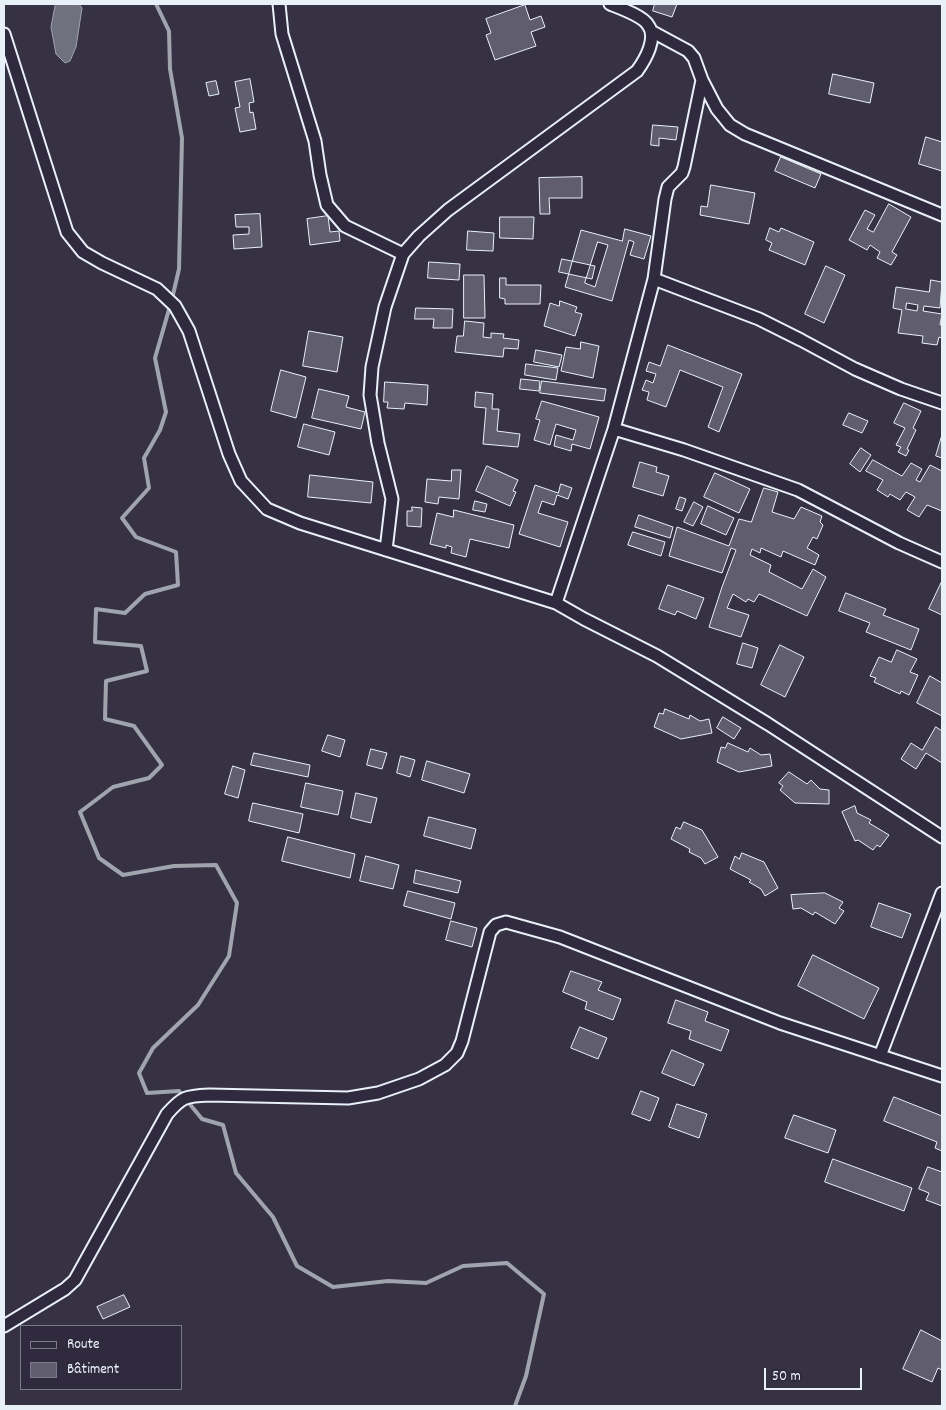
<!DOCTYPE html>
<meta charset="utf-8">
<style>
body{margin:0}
#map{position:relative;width:946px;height:1410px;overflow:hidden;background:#363244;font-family:Dekko,sans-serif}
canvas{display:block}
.frame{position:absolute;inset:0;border:5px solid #e8f1f8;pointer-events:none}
.legend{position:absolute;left:20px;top:1325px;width:162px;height:65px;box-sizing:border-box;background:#2f2a3d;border:1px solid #797a88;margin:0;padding:6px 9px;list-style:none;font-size:15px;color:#e8f1f8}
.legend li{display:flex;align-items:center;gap:10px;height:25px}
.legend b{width:25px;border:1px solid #797a88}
.scale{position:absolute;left:764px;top:1368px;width:98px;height:22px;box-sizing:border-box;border:2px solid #e8f1f8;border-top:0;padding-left:6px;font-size:15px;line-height:18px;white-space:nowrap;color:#e8f1f8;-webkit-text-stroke:4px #2f2a3d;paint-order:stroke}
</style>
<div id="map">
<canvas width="946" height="1410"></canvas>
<div class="frame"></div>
<ul class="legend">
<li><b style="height:6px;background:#2f2a3d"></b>Route</li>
<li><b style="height:14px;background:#605e6e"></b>Bâtiment</li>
</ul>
<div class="scale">50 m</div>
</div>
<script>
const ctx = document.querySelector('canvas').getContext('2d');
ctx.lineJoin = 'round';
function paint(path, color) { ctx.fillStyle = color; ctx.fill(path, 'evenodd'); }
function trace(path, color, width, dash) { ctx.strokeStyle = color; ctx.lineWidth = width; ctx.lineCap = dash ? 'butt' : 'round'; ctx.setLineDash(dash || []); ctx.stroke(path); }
const water = new Path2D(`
 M57,4H79L82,8L76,47L70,61L65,63L56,54L51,27L55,6Z`);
paint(water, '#70717f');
trace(water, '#a0a4af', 1);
trace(new Path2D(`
 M156,4L169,31L170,69L182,138L179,269L172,299
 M170,306L155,358L166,412L160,430L144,458L149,488L122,518L136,537L176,552L178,585L145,594L125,613L96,609L95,642L141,646L147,671L106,681L105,719L134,726L162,765L149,778L113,787L80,812L99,858L123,875L174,866L216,865L237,903L229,956L198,1005L153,1048L139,1073L147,1093L179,1091L202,1119L223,1125L236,1173L273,1217L297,1266L333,1287L388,1281L426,1283L463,1266L507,1263L544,1294L526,1376L515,1406`), '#a0a4af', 4);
const building = new Path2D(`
 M655,4H677L672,17L653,11Z
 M525,5L530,20L541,16L545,27L531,32L536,46L495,60L486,35L491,33L486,19Z
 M833,74L874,83L870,103L829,94Z
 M250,79L254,102L249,103L250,113L253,112L256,129L240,132L235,108L240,107L235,82Z
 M216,81L219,94L209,96L206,83Z
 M653,125L678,127L676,140L659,138V146L651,145Z
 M926,137L942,142V171L919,164Z
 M781,157L821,174L815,188L775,171Z
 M582,177V198H549L550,214H540L539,178Z
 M711,185L755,193L749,224L700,215L701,206L707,207Z
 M889,204L911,217L892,252L897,255L891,265L877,258L880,252L870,245L867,250L849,240L865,210L875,215L867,229L873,232Z
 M260,214L262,247L234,249L233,235L249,234V227H236L235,215Z
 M328,216L330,232L339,231L340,241L310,245L307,219Z
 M500,217H534L533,239L500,238Z
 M770,228L779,232L781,228L814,242L805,265L769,250L772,243L766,240Z
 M625,229L651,236L644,259L630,255L634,242L629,240L612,301L565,287L581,230L622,241ZM598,242L608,245L595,287L585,283Z
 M468,231L494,233L493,251L467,250Z
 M562,259L595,266L592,279L559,272Z
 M429,262L460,264L459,280L428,278Z
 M826,266L845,275L824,323L805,314Z
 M464,275H484L485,318H464Z
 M500,278H506V285H541L540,304H505V299L500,298Z
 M931,280L942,282L940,308L924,306L923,311L942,314L940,325H942V338L939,337L937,345L922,343L923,336L898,333L902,310L893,308L896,287L929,292ZM907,303L918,305L917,311L906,309Z
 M560,301L577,307L575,312L582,314L575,336L544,326L550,303L559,306Z
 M416,308L453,309L452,328H433L434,319H415Z
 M465,321L484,323L483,337L491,338V333L504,334L503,338L519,340L518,349L504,348L503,357L455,352L457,336H463Z
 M309,331L343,337L337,372L303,366Z
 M581,342L599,346L593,378L561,371L566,347L580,349Z
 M668,345L742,374L719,432L708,427L723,387L680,370L666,407L647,400L649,392L642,390L646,380L653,383L656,374L646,371L649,362L660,366Z
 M536,350L562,355L559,367L534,362Z
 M526,364L558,368L556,380L525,375Z
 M281,370L306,377L296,418L271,411Z
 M521,379L540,381L539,391L520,389Z
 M542,381L606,389L604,401L540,393Z
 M385,382L428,385L427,405L405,403L404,409L387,408L388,402H384Z
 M319,389L349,396L346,407L365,412L361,429L312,418Z
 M476,392L493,394L492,409H499L497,431L520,434L518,447L483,444L486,408L475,407Z
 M542,401L599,417L590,449L572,444L571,451L554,446L556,435L573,440L576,430L556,424L550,445L534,440L540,420L536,419Z
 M904,403L921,411L913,428L916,430L907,449L909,450L906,456L898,452L901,447L896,445L905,428L894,423Z
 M849,413L868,421L862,433L843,425Z
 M304,424L335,432L329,455L298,447Z
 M942,435V458L936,456Z
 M861,448L871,455L860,472L850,464Z
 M873,460L902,476L911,463L922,469L916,480L920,482L930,465L942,471V511L927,505L919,517L907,510L915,497L906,492L900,500L890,494L888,497L877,490L883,480L866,471Z
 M640,462L657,467L656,472L669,476L663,496L633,487Z
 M487,466L518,480L513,491L516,492L510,506L476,491Z
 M452,470H461L459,499L439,497L438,504L425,502L427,479L451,481Z
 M715,473L750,489L739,513L704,497Z
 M310,475L373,482L371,503L308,497Z
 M561,484L572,488L568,499L557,495L554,505L542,501L538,513L568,522L560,547L519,534L535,485L558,493Z
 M764,488L778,492L772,512L794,519L801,507L822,516L820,522L823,525L817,539L813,537L807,548L819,555L815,565L783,551L781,557L761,548L760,553L752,549L750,555L771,565L769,572L802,589L813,569L826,577L807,616L759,594L754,602L748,599L746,602L733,594L727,608L749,615L741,637L709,627L722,587L736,550L731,548L722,573L669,556L677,527L729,546L739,519L751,522Z
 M680,497L686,499L682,511L676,509Z
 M475,501L487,504L485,512L473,510Z
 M694,502L703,507L693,526L684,522Z
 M708,506L734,518L726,535L701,524Z
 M412,507L422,508L421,527L407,526V511H412Z
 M454,510L514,525L509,548L470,539L466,557L451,553L452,547L446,545V548L430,544L437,513L453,517Z
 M639,515L673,527L670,538L635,527Z
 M633,532L665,542L661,556L628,545Z
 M942,581V615L929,609Z
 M668,585L704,598L696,619L677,611L675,615L659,609Z
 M846,593L886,609L883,615L919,629L911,650L866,632L870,623L839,611Z
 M743,643L758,648L752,668L737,664Z
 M780,645L804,657L785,697L761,685Z
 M897,650L917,659L910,672L918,675L909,695L901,691L900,694L874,682L876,678L870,676L879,657L891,662Z
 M930,676L942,683V716L917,703Z
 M665,709L689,719L690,715L700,721L709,719L712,733L681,739L654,727L659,713L663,714Z
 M723,717L741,728L734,739L717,728Z
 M936,727L942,731V763L926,753L916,769L901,759L911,743L922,750Z
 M328,735L345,740L340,757L322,751Z
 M728,743L748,752L750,748L761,755L770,754L772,766L739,772L717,762L721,747L725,748Z
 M371,749L387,753L382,769L367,765Z
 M254,753L310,765L308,777L251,765Z
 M401,756L415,760L410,777L397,773Z
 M427,761L470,774L464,793L422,780Z
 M233,766L245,770L238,798L225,794Z
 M789,772L807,784L811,780L820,789L829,790V804L795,803L780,790L783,786L779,783Z
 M306,783L343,791L338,815L301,807Z
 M356,793L377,798L371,823L351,818Z
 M253,803L303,814L299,833L249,821Z
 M855,806L857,813L871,820L869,823L889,835L880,847L877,845L873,850L858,840L855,841L842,812Z
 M429,817L476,829L471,849L424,836Z
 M684,822L702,830L718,857L705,864L701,858L689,852L690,849L671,839L676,827L680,829Z
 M288,837L355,854L350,878L282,861Z
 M742,853L764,862L778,888L765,896L761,889L749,882L751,880L730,869L735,856L739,859Z
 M366,856L399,865L393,889L360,881Z
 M416,870L461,881L458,893L414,883Z
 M408,891L455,903L451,919L404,906Z
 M825,893L843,902L839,908L844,911L835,924L815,912L813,915L801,908L793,909L791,895Z
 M879,903L911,914L902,938L871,927Z
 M451,921L477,928L472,947L446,940Z
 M813,955L879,988L864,1019L798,986Z
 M571,971L602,982L598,990L621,999L613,1020L585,1009L587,1002L563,992Z
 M676,1000L708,1012L705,1021L729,1030L721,1051L689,1039L691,1031L668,1023Z
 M580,1027L607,1038L598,1059L571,1048Z
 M672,1050L704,1064L694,1086L662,1073Z
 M641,1091L659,1098L650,1121L632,1114Z
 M894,1097L942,1116V1151L935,1148L937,1142L884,1121Z
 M677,1104L707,1114L699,1138L669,1127Z
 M794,1115L836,1130L828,1153L785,1138Z
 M833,1159L912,1188L904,1211L825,1182Z
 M928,1167L942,1172V1206L926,1200L929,1193L919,1189Z
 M124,1295L130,1307L103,1319L97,1307Z
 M921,1330L942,1341V1370L938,1368L932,1382L903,1369Z`);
paint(building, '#605e6e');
trace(building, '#e8f1f8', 1);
const minor = new Path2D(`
 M279,4L282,34L315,141L320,175L327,205L345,226L403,254
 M651,31L688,51L694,58L702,80L717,109L730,125L745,134L942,215
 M4,34L67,232L83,252L102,263L157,289L175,306L189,331L229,454L241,481L267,509L300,523L556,603L584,619L657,656L768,724L942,837
 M654,279L759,319L801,340L855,369L901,389L942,403
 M614,429L684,450L798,490L899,543L942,562
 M386,550L392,499L378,443L370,395L372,367L385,307L403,254L419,236L448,210L637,71C645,60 658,38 648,25C643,16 620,8 610,4
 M556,603L614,429L654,279L665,199L668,187L682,173L684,167L702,80
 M880,1056L942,893
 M4,1326L65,1289L75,1280L167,1114C182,1097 185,1096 209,1095L348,1098L378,1093L419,1079L445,1065L457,1053L462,1041L490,932L496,925L506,922L560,937L780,1023L942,1076`);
trace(minor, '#e8f1f8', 15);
trace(minor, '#2f2a3d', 11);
</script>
